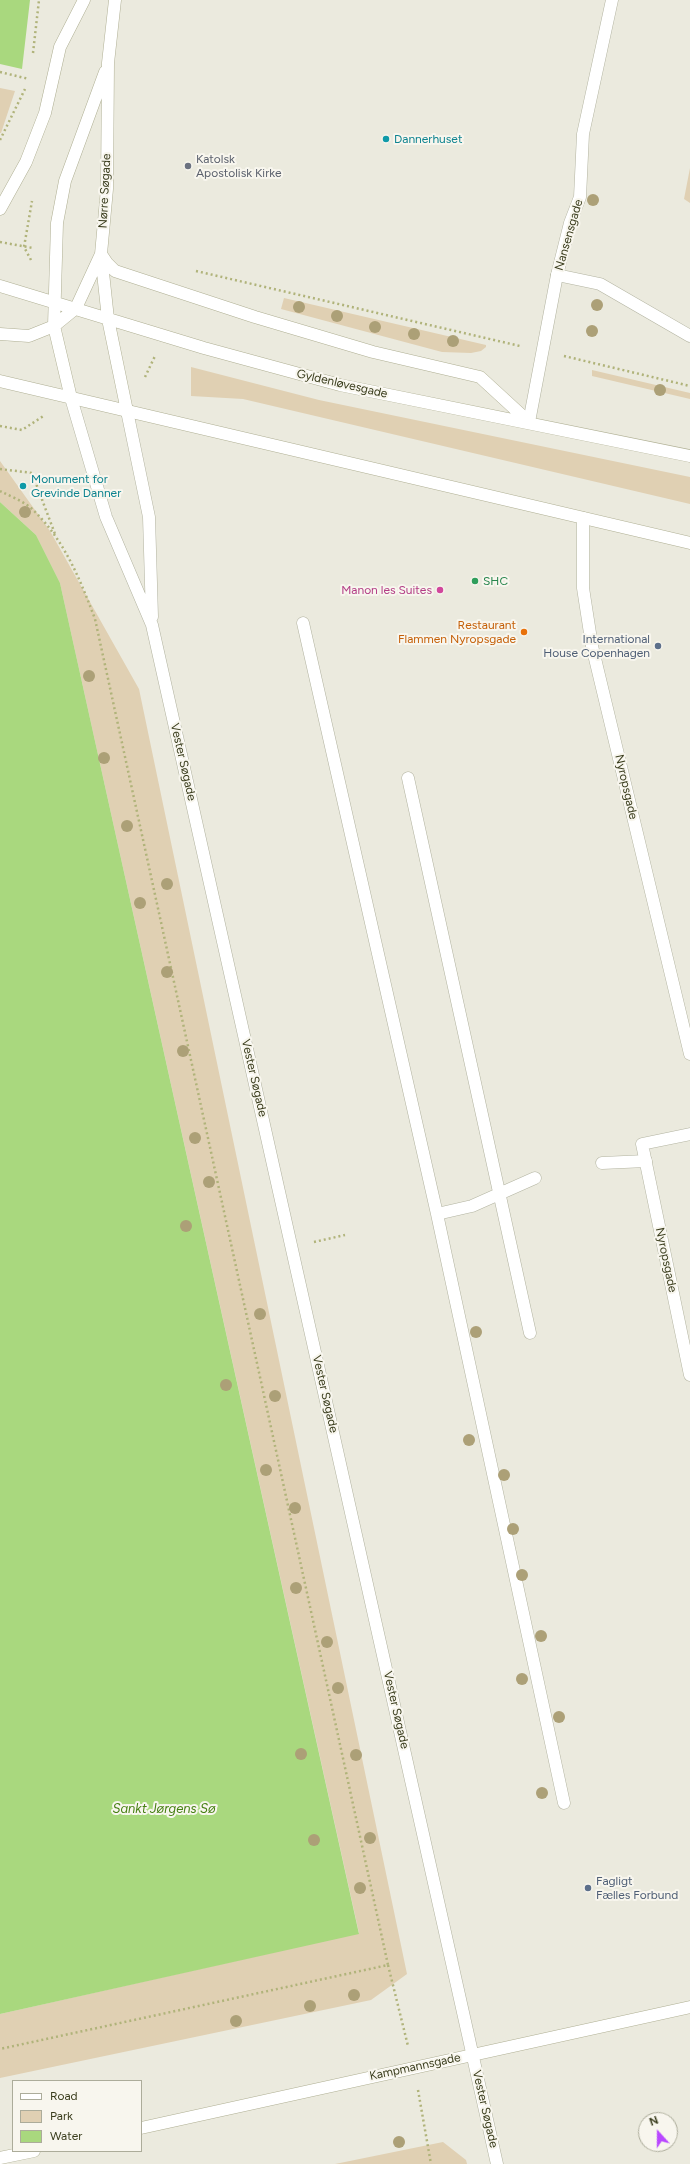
<!DOCTYPE html>
<meta charset="utf-8">
<style>
body{margin:0}
#map{position:relative;width:690px;height:2164px;overflow:hidden;background:#ebeade;font-family:Figtree,sans-serif}
canvas{display:block}
.legend{position:absolute;left:12px;top:2080px;width:130px;height:72px;box-sizing:border-box;background:#f8f6ee;border:1px solid #acac9a;margin:0;padding:5px 7px;list-style:none;font-size:12px;color:#3a3d1d}
.legend li{display:flex;align-items:center;gap:8px;height:20px}
.legend b{width:20px;border:1px solid #acac9a}
.north{position:absolute;left:638px;top:2112px;width:40px;height:40px;box-sizing:border-box;background:#f8f6ee;border:1px solid #acac9a;border-radius:50%;rotate:339deg;font-size:11px;font-weight:700;line-height:16px;text-align:center;color:#3a3d1d}
.north::after{content:'';display:block;margin:auto;width:14px;height:18px;background:#b948ff;clip-path:polygon(50% 0,100% 100%,50% 72%,0 100%)}
</style>
<div id="map">
<canvas width="690" height="2164"></canvas>
<ul class="legend">
<li><b style="height:5px;background:#fff"></b>Road</li>
<li><b style="height:11px;background:#e0d0b3"></b>Park</li>
<li><b style="height:11px;background:#a9d87e"></b>Water</li>
</ul>
<div class="north">N</div>
</div>
<script>
const ctx = document.querySelector('canvas').getContext('2d');
ctx.lineJoin = 'round';
function paint(path, color) { ctx.fillStyle = color; ctx.fill(path, 'evenodd'); }
function trace(path, color, width, dash) { ctx.strokeStyle = color; ctx.lineWidth = width; ctx.lineCap = dash ? 'butt' : 'round'; ctx.setLineDash(dash || []); ctx.stroke(path); }
function label(font, color, halo, rows, align = 'center') {
  ctx.font = font + ' Figtree,sans-serif'; ctx.lineWidth = 4; ctx.setLineDash([]); ctx.textBaseline = 'middle'; ctx.strokeStyle = halo; ctx.fillStyle = color; for (const [text, x, y, turn = 0] of rows) {
    ctx.save(); ctx.translate(x, y); ctx.rotate((+turn || 0) * Math.PI / 180); ctx.textAlign = isNaN(turn) ? turn : align; if (halo) ctx.strokeText(text, 0, 0); ctx.fillText(text, 0, 0); ctx.restore();
  }
}
paint(new Path2D(`
 M0,88L15,91L1,133H0Z
 M690,168V203L684,199Z
 M284,298L486,345V347L481,351L471,353L442,352L281,309Z
 M191,367L319,400L690,477V504L243,399L191,396Z
 M592,370L690,393V399L592,376Z
 M0,461L50,531L139,689L407,1974L371,2000L0,2078V2014L359,1933L60,583L36,535L0,502Z
 M443,2142L466,2160L467,2164H335Z`), '#e0d0b3');
paint(new Path2D(`
 M0,0H30L22,69L0,64Z
 M0,502L36,535L60,583L359,1934L0,2014Z`), '#a9d87e');
const lane = new Path2D(`
 M557,275L600,284L690,336
 M303,623L437,1214L564,1803
 M408,778L530,1333
 M602,1163L646,1161
 M437,1214L472,1206L535,1178`);
const street = new Path2D(`
 M71,398L106,517L152,625L497,2164
 M127,411L149,517L152,617
 M529,422L557,275L570,223L580,197L583,134L612,0
 M583,518V588L592,646L690,1054
 M690,1134L642,1144L690,1375`);
const secondary = new Path2D(`
 M115,0L108,63L107,189L101,254L108,319L127,411
 M0,209L26,162L45,113L60,47L84,0
 M101,254L107,263L115,271L255,317L373,352L480,377L529,422
 M0,286L204,348L340,385L690,456
 M0,334L29,336L54,326L76,308L101,254
 M0,381L690,543
 M71,398L54,326L57,223L65,181L105,72
 M141,2128L690,2007
 M0,2158L34,2151`);
trace(lane, '#b2b3a0', 13);
trace(street, '#b2b3a0', 13);
trace(secondary, '#afaf93', 13);
trace(new Path2D(`
 M33,53L39,0
 M0,72L29,79
 M0,140L25,89
 M0,242L33,248
 M31,260L24,247L32,201
 M196,271L520,346
 M564,356L690,386
 M145,377L155,356
 M0,426L22,430L45,415
 M0,469L32,473L55,534
 M0,491C10,496 23,501 32,509C64,539 80,579 95,619L388,1965L0,2049
 M314,1242L345,1235
 M388,1965L408,2046
 M418,2090L431,2164`), '#b0b37a', 2.5, [2, 3]);
trace(lane, '#fff', 12);
trace(street, '#fff', 12);
trace(secondary, '#fff', 12);
ctx.fillStyle = '#aca077';
for (const [x, y] of [
 [593,200],
 [597,305],
 [299,307],
 [337,316],
 [375,327],
 [592,331],
 [414,334],
 [453,341],
 [660,390],
 [25,512],
 [89,676],
 [104,758],
 [127,826],
 [167,884],
 [140,903],
 [167,972],
 [183,1051],
 [195,1138],
 [209,1182],
 [186,1226],
 [260,1314],
 [476,1332],
 [226,1385],
 [275,1396],
 [469,1440],
 [266,1470],
 [504,1475],
 [295,1508],
 [513,1529],
 [522,1575],
 [296,1588],
 [541,1636],
 [327,1642],
 [522,1679],
 [338,1688],
 [559,1717],
 [301,1754],
 [356,1755],
 [542,1793],
 [370,1838],
 [314,1840],
 [360,1888],
 [354,1995],
 [310,2006],
 [236,2021],
 [399,2142]
]) { ctx.beginPath(); ctx.arc(x, y, 6, 0, 2 * Math.PI); ctx.fill(); }
for (const [x, y, r, color] of [
 [386,139,4,"#0f9aa8"],
 [188,166,4,"#6b7280"],
 [23,486,4,"#0f9aa8"],
 [475,581,4,"#2e9e5b"],
 [440,590,4,"#d1479c"],
 [524,632,4,"#e8710a"],
 [658,646,4,"#5c6f8a"],
 [588,1888,4,"#5c6f8a"]
]) { const dot = new Path2D(); dot.arc(x, y, r, 0, 2 * Math.PI); ctx.fillStyle = color; ctx.fill(dot); trace(dot, '#f8f6ee', 1.5); }
label('12px', '#0d838f', '#f8f6ee', [
 ["Dannerhuset",394,139],
 ["Monument for",31,479],
 ["Grevinde Danner",31,493]
], 'left');
label('12px', '#5b616d', '#f8f6ee', [
 ["Katolsk",196,159],
 ["Apostolisk Kirke",196,173]
], 'left');
label('12px', '#3a3d1d', '#f8f6ee', [
 ["Nørre Søgade",105,191,-87],
 ["Nansensgade",569,235,-74],
 ["Gyldenløvesgade",342,384,13],
 ["Vester Søgade",183,762,77],
 ["Nyropsgade",626,787,77],
 ["Vester Søgade",254,1078,77],
 ["Nyropsgade",666,1260,78],
 ["Vester Søgade",325,1394,77],
 ["Vester Søgade",396,1710,77],
 ["Kampmannsgade",415,2067,-12],
 ["Vester Søgade",485,2109,77]
]);
label('12px', '#27864d', '#f8f6ee', [
 ["SHC",483,581]
], 'left');
label('12px', '#b23c85', '#f8f6ee', [
 ["Manon les Suites",432,590]
], 'right');
label('12px', '#c56008', '#f8f6ee', [
 ["Restaurant",516,625],
 ["Flammen Nyropsgade",516,639]
], 'right');
label('12px', '#4e5e75', '#f8f6ee', [
 ["International",650,639],
 ["House Copenhagen",650,653],
 ["Fagligt",596,1881,"left"],
 ["Fælles Forbund",596,1895,"left"]
], 'right');
label('italic 13px', '#447f11', '#f8f6ee', [
 ["Sankt Jørgens Sø",164,1809]
]);
</script>
